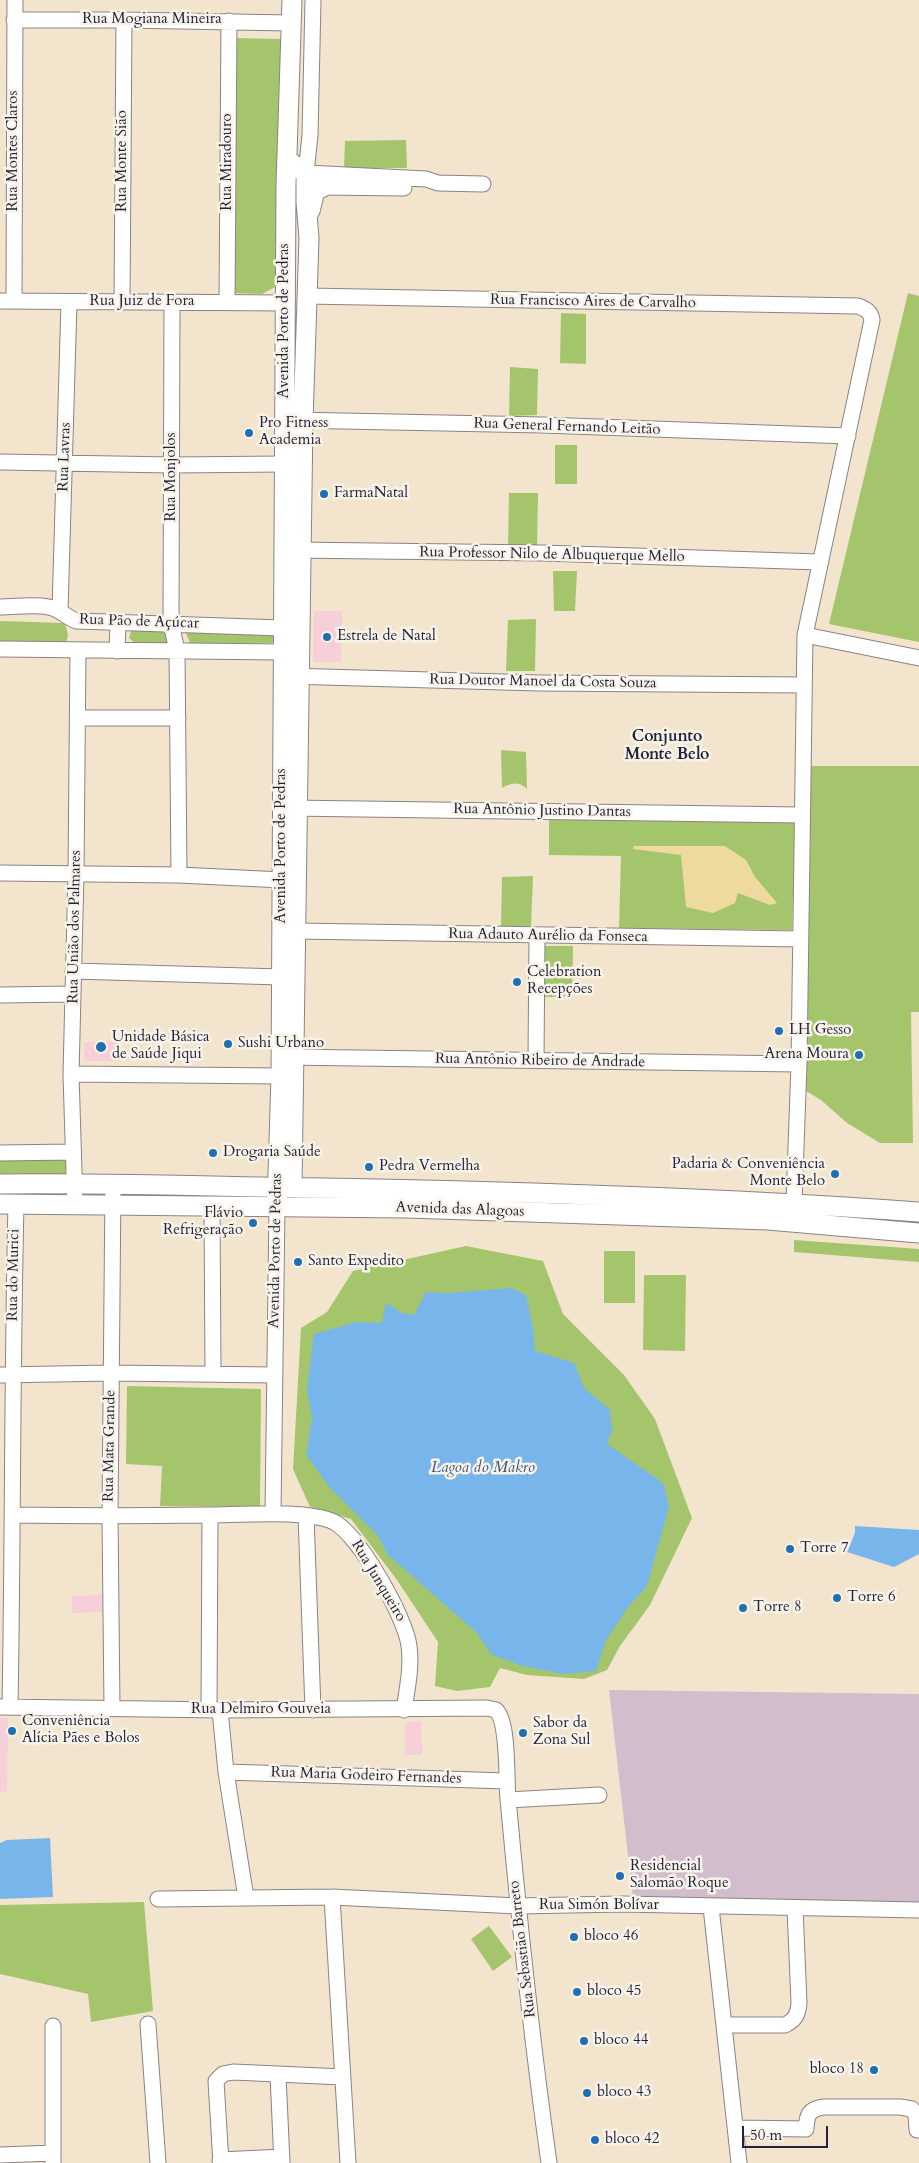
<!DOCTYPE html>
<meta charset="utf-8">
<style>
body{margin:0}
#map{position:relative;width:919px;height:2163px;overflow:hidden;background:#f3e4cd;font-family:Cardo,serif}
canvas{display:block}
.scale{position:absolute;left:742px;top:2126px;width:86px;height:22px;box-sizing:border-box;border:2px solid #22223b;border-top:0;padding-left:6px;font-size:15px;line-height:18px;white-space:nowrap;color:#22223b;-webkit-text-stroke:4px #f7f3e8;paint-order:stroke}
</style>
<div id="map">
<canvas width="919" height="2163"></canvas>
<div class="scale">50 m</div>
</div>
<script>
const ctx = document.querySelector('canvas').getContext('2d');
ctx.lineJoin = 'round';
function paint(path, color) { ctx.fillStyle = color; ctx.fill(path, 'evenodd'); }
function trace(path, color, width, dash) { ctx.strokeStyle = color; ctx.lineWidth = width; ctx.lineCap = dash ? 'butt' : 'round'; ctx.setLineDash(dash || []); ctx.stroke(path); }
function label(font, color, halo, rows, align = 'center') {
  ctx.font = font + ' Cardo,serif'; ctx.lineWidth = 5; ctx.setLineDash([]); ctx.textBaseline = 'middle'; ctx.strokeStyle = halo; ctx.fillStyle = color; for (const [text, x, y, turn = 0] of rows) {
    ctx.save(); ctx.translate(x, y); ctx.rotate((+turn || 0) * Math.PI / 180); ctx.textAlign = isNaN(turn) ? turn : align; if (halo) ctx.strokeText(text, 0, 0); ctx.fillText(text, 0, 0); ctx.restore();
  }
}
paint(new Path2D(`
 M314,611H342L341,662H313Z
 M119,1041V1061H84V1042Z
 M103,1595V1612L72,1613V1596Z
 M0,1718H8L7,1792H0Z
 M421,1721L422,1755H405V1722Z`), '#f6cfd9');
paint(new Path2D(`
 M609,1690L919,1694V1902L633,1899Z`), '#d1bdcb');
paint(new Path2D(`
 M235,38L281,39L277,286L262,294L231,293Z
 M406,140L407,168H344L345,141Z
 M908,293L919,296V642L829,624Z
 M561,313L586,314V364L560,363Z
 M510,367L538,369L537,415L509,416Z
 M555,445H577V484H555Z
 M509,493H538L537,547L508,548Z
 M553,571H577L575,611H554Z
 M536,619L535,671H506L508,620Z
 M0,621L64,623C68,631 70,637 64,645L0,644Z
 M132,628L168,629L170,643H135L129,638Z
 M193,630L273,632L276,637L272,643H190L186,633Z
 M501,750L526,752L527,789C519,781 511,783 502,788Z
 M810,766H919V1012H911L913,1143H880L847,1123L821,1100L806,1091Z
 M549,818L795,821L792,930L619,928L621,856L549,855Z
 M533,876L531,927H501L502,877Z
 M541,946H573L572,997H541Z
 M0,1158H67V1175L0,1174Z
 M794,1240L919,1249V1262L794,1252Z
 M466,1246L543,1261L563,1314L624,1375L655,1419L692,1518L650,1605L620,1646L607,1670L584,1679L527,1675L500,1668L490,1687L457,1691L435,1686L438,1642L397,1580L351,1519L310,1507L293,1469L301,1328L327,1312L353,1271Z
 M604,1251H635V1303H604Z
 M644,1275H686L685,1351L643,1350Z
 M127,1386L261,1389L260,1507L160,1506L162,1466L126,1464Z
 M144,1902L153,2011L91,2022L88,1994L0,1974V1905Z
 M489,1926L512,1957L493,1971L471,1939Z`), '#a5c56d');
paint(new Path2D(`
 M634,846H725L746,860L755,877L777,903L770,905L738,893L735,903L713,913L686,907L681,855L633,849Z`), '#eeda9e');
paint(new Path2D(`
 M511,1288L526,1295L533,1327L535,1351L574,1363L584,1388L610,1410L612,1431L607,1444L663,1483L669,1507L647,1586L628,1607L606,1640L596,1671L563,1674L523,1666L492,1655L476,1632L388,1555L378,1536L330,1488L306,1455L312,1418L307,1389L314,1334L356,1322L382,1323L386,1303L402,1313L414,1315L426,1292L449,1293Z
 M855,1526L919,1530V1554L894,1567L847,1552L855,1533Z
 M50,1838L53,1897L0,1899V1843L7,1840Z`), '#78b5eb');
const minor = new Path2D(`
 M313,0L310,135L306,173L426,179L438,183L483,184
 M14,20H124L290,23
 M323,187L404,188
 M307,296L858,306C866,309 871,312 872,320L805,635L799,1064L794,1203
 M0,301L285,303
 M14,301L15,0
 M122,302L124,20
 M172,302L171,623L177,651L179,875
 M227,302L229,21
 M292,420L543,425L848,436
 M0,462L172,465L284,464
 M292,550L542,553L820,562
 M0,607C16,607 33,604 48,607C60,608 66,618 77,621L282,628
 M60,611L69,302
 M805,635L919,658
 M0,649L283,652
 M117,651L118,622
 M288,676L539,683L804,685
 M78,718H178
 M288,808L801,815
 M0,873L179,875L282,880
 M296,931L800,939
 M73,971L281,977
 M0,995L73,994
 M283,1057L799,1064
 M536,1060L537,936
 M71,1074L281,1076
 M0,1153L72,1152
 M75,1205L71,1074L76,873L78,650
 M212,1207L213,1373
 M0,1375L111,1373L273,1375
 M273,1514L277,1206
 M13,1515C78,1516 142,1516 206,1515C238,1515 307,1509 334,1522C359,1535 406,1618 409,1646C412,1667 407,1689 404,1710
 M306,1516L313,1710
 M0,1707L220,1710L487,1708L496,1710C509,1722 506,1779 508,1799C519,1920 532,2042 549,2163
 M10,1707C13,1539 12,1372 16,1204
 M112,1708L110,1516L113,1184
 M209,1710L210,1515
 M220,1710L226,1772L246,1898
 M226,1772L506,1781
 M508,1800L599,1795
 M332,1897L348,2163
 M158,1899L332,1897L518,1906L622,1904L919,1910
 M711,1907L739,2163
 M148,2024L158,2163
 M725,2025H785C795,2020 798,2015 799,2003L795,1908
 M278,2075L282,2163
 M736,2128L806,2129C807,2114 809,2109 824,2107H900L912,2109L916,2115L917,2130H919
 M0,2155L53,2153
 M220,2160L282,2157
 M53,2163V2026
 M221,2163L216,2081L223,2074L233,2072L343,2077`);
const major = new Path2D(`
 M287,160L306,173V202L309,238L303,421L292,1187
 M310,211L315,191L323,187
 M0,1184C86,1183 172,1185 259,1187C479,1190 699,1196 919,1212
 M0,1204L408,1208L768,1220L919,1233
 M277,1206L281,1076L286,185L292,0`);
trace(minor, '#8a8384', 17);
trace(major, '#8a8384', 21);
trace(minor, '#fff', 15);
trace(major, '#fff', 19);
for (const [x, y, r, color] of [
 [249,433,5,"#1f6fb2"],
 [324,494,5,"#1f6fb2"],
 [327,637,5,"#1f6fb2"],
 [517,982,5,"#1f6fb2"],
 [779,1031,5,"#1f6fb2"],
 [228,1044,5,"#1f6fb2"],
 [101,1047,6,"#1f6fb2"],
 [859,1055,5,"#1f6fb2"],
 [213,1153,5,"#1f6fb2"],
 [369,1167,5,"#1f6fb2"],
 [835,1174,5,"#1f6fb2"],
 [253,1223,5,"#1f6fb2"],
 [298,1262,5,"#1f6fb2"],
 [790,1549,5,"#1f6fb2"],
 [837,1598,5,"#1f6fb2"],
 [743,1608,5,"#1f6fb2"],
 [12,1731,5,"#1f6fb2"],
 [523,1733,5,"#1f6fb2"],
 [620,1876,5,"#1f6fb2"],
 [574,1937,5,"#1f6fb2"],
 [577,1992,5,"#1f6fb2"],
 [584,2041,5,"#1f6fb2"],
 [874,2070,5,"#1f6fb2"],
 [587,2093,5,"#1f6fb2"],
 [595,2140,5,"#1f6fb2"]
]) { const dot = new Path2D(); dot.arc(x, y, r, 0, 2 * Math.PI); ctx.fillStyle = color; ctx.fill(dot); trace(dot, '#f7f3e8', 2); }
label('15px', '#22223b', '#f7f3e8', [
 ["Rua Mogiana Mineira",152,20],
 ["Rua Montes Claros",14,151,-90],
 ["Rua Monte Sião",123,161,-90],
 ["Rua Miradouro",228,162,-90],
 ["Rua Juiz de Fora",142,302],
 ["Rua Francisco Aires de Carvalho",593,302,1],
 ["Avenida Porto de Pedras",285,321,-90],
 ["Rua General Fernando Leitão",567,427,2],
 ["Rua Lavras",65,457,-88],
 ["Rua Monjolos",172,477,-90],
 ["Rua Professor Nilo de Albuquerque Mello",552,555,1],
 ["Rua Pão de Açúcar",139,622,2],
 ["Rua Doutor Manoel da Costa Souza",543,682,1],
 ["Rua Antônio Justino Dantas",542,811,1],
 ["Avenida Porto de Pedras",282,846,-90],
 ["Rua União dos Palmares",75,927,-89],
 ["Rua Adauto Aurélio da Fonseca",548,936,1],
 ["Rua Antônio Ribeiro de Andrade",540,1061,1],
 ["Avenida das Alagoas",460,1210,2],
 ["Avenida Porto de Pedras",276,1251,-89],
 ["Rua do Murici",14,1275,-89],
 ["Rua Mata Grande",110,1446,-89],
 ["Rua Junqueiro",378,1581,59],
 ["Rua Delmiro Gouveia",261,1710],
 ["Rua Maria Godeiro Fernandes",366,1776,2],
 ["Rua Simón Bolívar",599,1906],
 ["Rua Sebastião Barreto",523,1949,-97]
]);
label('15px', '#22223b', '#f7f3e8', [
 ["Pro Fitness",259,424],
 ["Academia",259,441],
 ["FarmaNatal",334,494],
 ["Estrela de Natal",337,637],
 ["Celebration",527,973],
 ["Recepções",527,990],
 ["LH Gesso",789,1031],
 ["Unidade Básica",112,1038],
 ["de Saúde Jiqui",112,1055],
 ["Sushi Urbano",238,1044],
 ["Arena Moura",849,1055,"right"],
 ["Drogaria Saúde",223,1153],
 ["Padaria & Conveniência",825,1165,"right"],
 ["Monte Belo",825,1182,"right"],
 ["Pedra Vermelha",379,1167],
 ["Flávio",243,1214,"right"],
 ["Refrigeração",243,1231,"right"],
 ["Santo Expedito",308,1262],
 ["Torre 7",800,1549],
 ["Torre 6",847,1598],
 ["Torre 8",753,1608],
 ["Conveniência",22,1722],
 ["Alícia Pães e Bolos",22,1739],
 ["Sabor da",533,1724],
 ["Zona Sul",533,1741],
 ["Residencial",630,1867],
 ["Salomão Roque",630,1884],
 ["bloco 46",584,1937],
 ["bloco 45",587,1992],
 ["bloco 44",594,2041],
 ["bloco 18",864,2070,"right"],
 ["bloco 43",597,2093],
 ["bloco 42",605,2140]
], 'left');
label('bold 16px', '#22223b', '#f7f3e8', [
 ["Conjunto",667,737],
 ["Monte Belo",667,755]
]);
label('italic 16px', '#405579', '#f7f3e8', [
 ["Lagoa do Makro",483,1468]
]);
</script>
